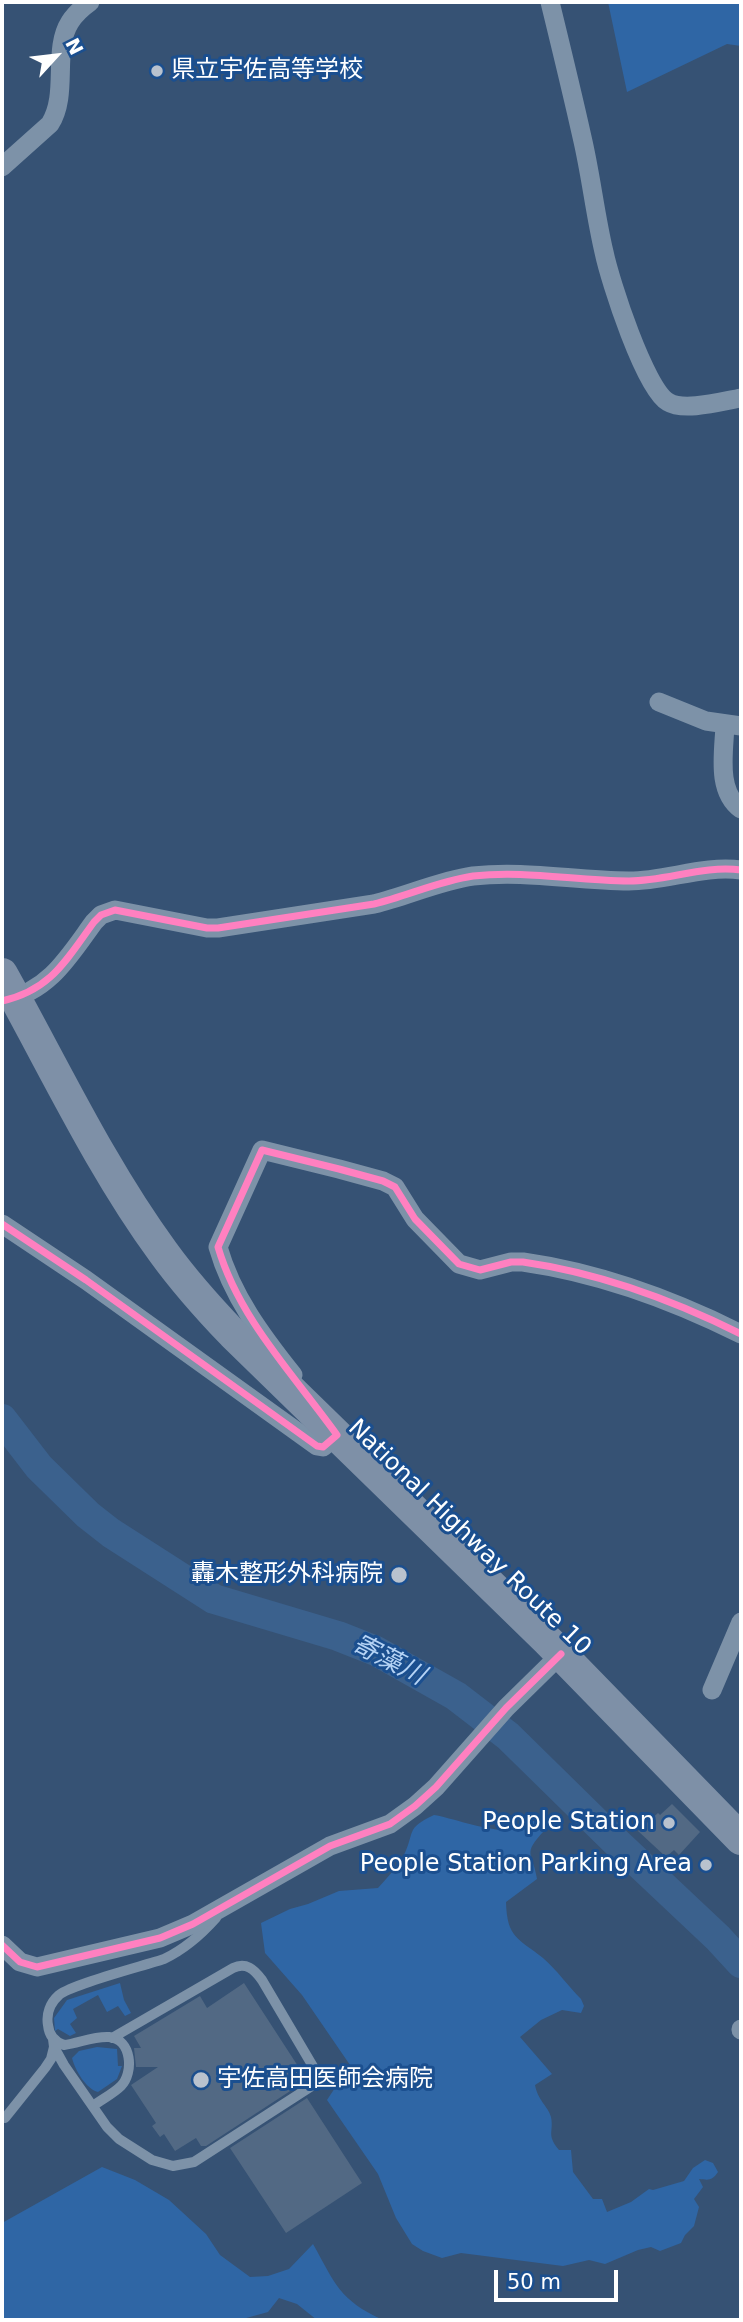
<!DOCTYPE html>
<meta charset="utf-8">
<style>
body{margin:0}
#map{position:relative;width:743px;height:2322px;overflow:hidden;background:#365274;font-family:"DejaVu Sans",sans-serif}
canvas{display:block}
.frame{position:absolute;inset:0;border:4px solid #fff;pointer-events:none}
.north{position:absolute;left:21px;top:21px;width:70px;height:70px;-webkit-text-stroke:5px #1b4f8f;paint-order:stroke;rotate:63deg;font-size:19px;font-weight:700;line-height:28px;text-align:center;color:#fff}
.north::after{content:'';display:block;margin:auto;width:24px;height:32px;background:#fff;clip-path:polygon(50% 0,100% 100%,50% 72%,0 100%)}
.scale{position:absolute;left:494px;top:2270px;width:124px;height:32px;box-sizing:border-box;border:4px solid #fff;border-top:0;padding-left:9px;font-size:21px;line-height:24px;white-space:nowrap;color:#fff;-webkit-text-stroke:5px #1b4f8f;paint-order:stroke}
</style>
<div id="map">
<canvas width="743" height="2322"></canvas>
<div class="frame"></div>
<div class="north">N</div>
<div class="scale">50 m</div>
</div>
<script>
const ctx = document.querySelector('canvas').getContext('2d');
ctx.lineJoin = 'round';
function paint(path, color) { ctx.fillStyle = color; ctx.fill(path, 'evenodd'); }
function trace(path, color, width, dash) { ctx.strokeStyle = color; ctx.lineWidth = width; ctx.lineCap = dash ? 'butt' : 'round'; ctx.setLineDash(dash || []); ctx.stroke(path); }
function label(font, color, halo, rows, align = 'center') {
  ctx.font = font + ' "DejaVu Sans","Noto Sans JP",sans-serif'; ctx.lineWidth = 6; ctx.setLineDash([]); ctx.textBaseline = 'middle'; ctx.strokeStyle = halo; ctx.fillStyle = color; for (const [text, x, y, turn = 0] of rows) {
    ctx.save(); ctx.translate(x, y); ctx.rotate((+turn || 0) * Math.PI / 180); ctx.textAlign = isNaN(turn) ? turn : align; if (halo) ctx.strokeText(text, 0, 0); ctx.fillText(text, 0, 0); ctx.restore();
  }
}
paint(new Path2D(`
 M608,2H741V46L727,44L627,92Z
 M434,1815C453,1818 501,1836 515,1828C518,1827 521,1823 523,1821H538L545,1830C521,1855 533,1852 537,1879L506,1902C507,1938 518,1938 543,1958C557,1970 568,1986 581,1999L584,2006L581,2013L562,2010L541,2020L520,2037L552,2074L535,2085C538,2101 548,2106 551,2117C554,2133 546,2134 559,2150H571L573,2172L593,2199H602L607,2212L631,2202L649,2189L653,2190L684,2181L693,2168L705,2160L713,2163L718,2172C712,2181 709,2180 699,2179L703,2187L694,2199L699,2207L694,2226L685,2235L681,2243L660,2251L651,2247L638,2250L605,2264L589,2260L563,2266L461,2253L442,2258L423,2251L412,2244L396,2218L378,2174L327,2100L350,2065L302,1995L265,1953L261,1923L290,1909L308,1904L339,1891L378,1888C387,1878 396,1868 403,1857C416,1832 404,1829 434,1815Z
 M120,1983L124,2000L131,2013L125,2016L118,2006L107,2012L98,1995L73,2009L77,2018L70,2024L76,2033L70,2036L58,2029L55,2031L54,2018L67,2000Z
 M97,2047L117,2049L118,2066H122L117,2079L98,2092C86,2089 75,2070 72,2058L79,2051Z
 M102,2167L135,2180L169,2200L206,2234L220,2255L250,2277L268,2276L289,2269L313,2244C335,2283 339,2300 383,2320H317L297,2304L279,2298L268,2312L239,2320H2V2223Z`), '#2f66a5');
trace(new Path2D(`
 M2,1419L39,1467L88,1515L111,1533L214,1599L338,1636L376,1651L456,1696L508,1736L614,1840L718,1938L741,1963`), '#3b618d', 30);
paint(new Path2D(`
 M672,1804L700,1832L679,1855L674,1850L666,1857L638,1831L658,1813L660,1815Z
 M244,1983L307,2080L206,2146H201L196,2138L175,2151L164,2134L160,2137L152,2126L156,2123L131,2085L158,2067H136L134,2048H141L134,2036L200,1996L207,2008Z
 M307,2098L362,2183L286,2233L230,2148Z`), '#526984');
trace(new Path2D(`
 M53,2039L54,2047L64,2065L107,2127L119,2139L152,2160L173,2166L194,2162L321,2080L262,1980C254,1969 246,1962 233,1968L112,2038
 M93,2106C102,2099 113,2094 121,2086C134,2073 132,2039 109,2037C94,2036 79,2043 64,2045C55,2042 49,2036 48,2025C46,2014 50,2003 59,1995C72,1984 143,1966 164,1959C185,1949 200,1936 216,1918
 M5,2118L45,2068L51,2059L54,2047`), '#7d92a8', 10);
trace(new Path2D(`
 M550,2C561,47 572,92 582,137C591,175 595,214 604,252C610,281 645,389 668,402C684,412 723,401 741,398
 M2,167L50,124C69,94 52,50 70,22C75,14 83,7 90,2
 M659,702L706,721L741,726
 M725,725C724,752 716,791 741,809
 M6,1000C50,990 69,956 94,922L101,915L115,910L207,928H218L374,904C407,896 439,881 473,876C526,870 576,881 629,881C667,881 703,865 741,870
 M2,1224L86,1280L317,1446L323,1447L337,1435L331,1428
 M293,1375C262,1336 232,1296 218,1247L262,1150L339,1169L383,1181L395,1187L415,1219L459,1264L480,1270L511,1262H523C600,1273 671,1299 741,1334
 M712,1690L741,1622
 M2,1945L20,1962L37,1967L160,1938L193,1924L330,1846L390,1824L415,1806L436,1787L506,1708L561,1654
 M741,2029V2030`), '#7d92a8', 19);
trace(new Path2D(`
 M2,974C54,1067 100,1166 163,1252C184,1281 208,1308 233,1334L548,1641L741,1839`), '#7e90a7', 32);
trace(new Path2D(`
 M2,1001C51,990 66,960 94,922L101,915L115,910L207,928H218L374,904C407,896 439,881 473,876C526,870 576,881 629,881C667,881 703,865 741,870
 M2,1224L86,1280L317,1446L323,1447L337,1435C294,1375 239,1319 218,1247L262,1150L339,1169L383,1181L395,1187L415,1219L459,1264L480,1270L511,1262H523C600,1273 671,1299 741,1334
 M2,1945L20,1962L37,1967L160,1938L193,1924L330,1846L390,1824L415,1806L436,1787L506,1708L561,1654`), '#ff80c0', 7);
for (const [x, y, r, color] of [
 [157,71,7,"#b9c2ce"],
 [399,1575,9,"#b9c2ce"],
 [669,1823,7,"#b9c2ce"],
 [706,1865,7,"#b9c2ce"],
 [201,2080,9,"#b9c2ce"]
]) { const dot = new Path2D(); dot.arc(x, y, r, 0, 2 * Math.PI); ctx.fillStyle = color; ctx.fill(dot); trace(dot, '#1b4f8f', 2.5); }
label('24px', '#fff', '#1b4f8f', [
 ["県立宇佐高等学校",171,71,"left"],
 ["轟木整形外科病院",383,1575],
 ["People Station",655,1823],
 ["People Station Parking Area",692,1865],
 ["宇佐高田医師会病院",217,2080,"left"]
], 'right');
label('24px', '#fff', '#1b4f8f', [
 ["National Highway Route 10",469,1538,44]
]);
label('italic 26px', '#b5d3f5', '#1b4f8f', [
 ["寄藻川",388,1661,27]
]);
</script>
